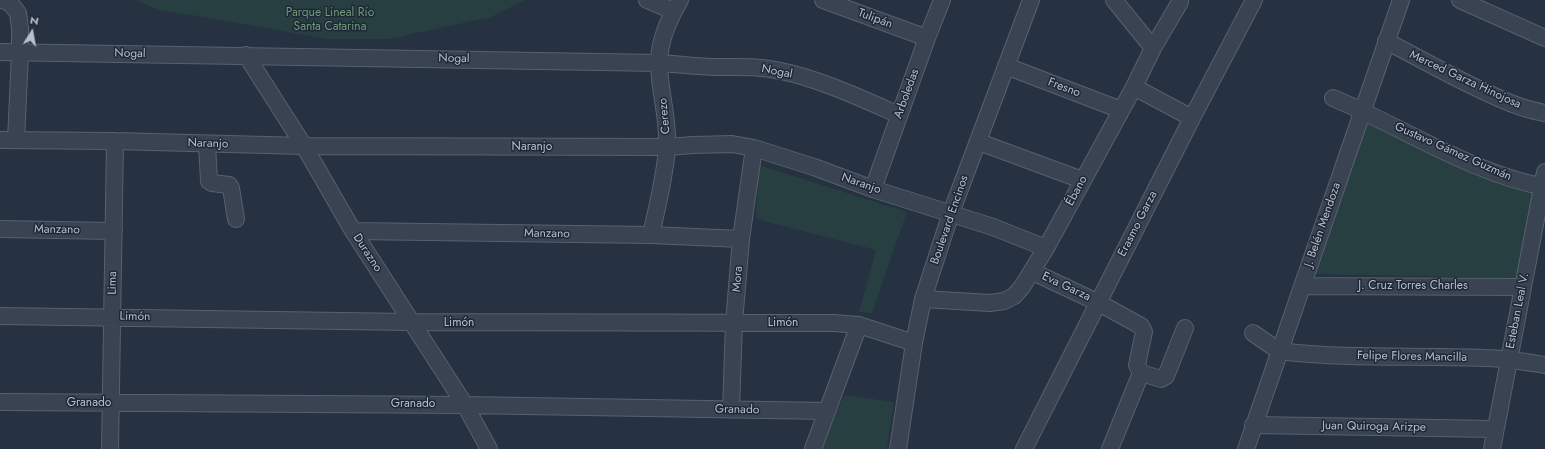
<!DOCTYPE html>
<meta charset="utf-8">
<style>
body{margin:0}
#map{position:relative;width:1545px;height:449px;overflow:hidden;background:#263141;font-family:Jost,sans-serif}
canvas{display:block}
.north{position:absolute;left:12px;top:12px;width:40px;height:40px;-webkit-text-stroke:3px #1f2836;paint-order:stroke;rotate:11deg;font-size:11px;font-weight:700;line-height:16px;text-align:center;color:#b7bfcb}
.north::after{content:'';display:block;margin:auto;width:14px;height:18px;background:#b7bfcb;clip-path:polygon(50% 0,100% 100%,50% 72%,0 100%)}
</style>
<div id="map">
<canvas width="1545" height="449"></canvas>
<div class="north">N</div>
</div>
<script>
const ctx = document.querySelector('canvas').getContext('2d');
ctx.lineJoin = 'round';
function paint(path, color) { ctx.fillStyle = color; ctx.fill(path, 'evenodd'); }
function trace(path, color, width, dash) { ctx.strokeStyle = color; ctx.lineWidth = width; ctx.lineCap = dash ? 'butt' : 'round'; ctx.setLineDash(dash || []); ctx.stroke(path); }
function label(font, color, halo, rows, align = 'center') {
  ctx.font = font + ' Jost,sans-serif'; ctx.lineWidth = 3; ctx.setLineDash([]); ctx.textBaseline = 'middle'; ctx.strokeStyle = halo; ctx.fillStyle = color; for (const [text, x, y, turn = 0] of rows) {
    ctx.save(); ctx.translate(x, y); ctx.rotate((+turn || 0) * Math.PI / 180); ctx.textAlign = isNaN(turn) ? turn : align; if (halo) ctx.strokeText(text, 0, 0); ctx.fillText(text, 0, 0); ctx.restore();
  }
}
paint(new Path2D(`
 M135,0H525L491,17L389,39H327L210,18L159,10Z
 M1365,117L1534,189L1517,278L1312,274Z
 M759,165L907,212L872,313L859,312L876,250L756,219Z
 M844,395L894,402L887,449H821Z`), '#283f42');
const minor = new Path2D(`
 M2,0L10,3L18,13L20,28V53L16,140
 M647,0L673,11
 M823,0L927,38
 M1114,0L1153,48
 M1460,0L1545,38
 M1386,41C1417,57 1447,74 1479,89C1500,99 1521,109 1545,113
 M0,52L659,63C679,64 698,67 717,67C740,67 758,66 781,71C820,79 863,99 899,115
 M246,55L304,146L353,231L465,405L489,449
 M1006,66L1121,110
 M1134,87L1192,118
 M1333,98C1402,127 1471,173 1545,187
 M0,140L115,141L304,146L667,147L693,145L732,144L754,148L814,167L873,189L993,227L1046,248
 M979,142L1082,180
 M207,144L209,181L212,183L229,185L231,188L236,219
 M873,189L927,38L942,0
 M0,229L114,231
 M353,231L651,235L741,239
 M651,235C657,207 665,177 667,148C669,119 659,91 659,63C659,40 669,19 680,0
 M1033,272L1099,303L1141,326L1144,332L1137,365L1141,373L1161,379L1166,376L1185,328
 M1302,286L1523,287
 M923,299L990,303L1004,301L1014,296L1022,287L1046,248L1134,87L1153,48L1180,2
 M0,316L411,322L834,323L859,325L914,343
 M1253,333L1279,351L1297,353C1359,359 1422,355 1484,358C1505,358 1525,362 1545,365
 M0,402L465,405L827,411
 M731,410L734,323L741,239L754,148
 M1253,425L1495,429
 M110,449L115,141
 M813,449L859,325
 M898,449L914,343L923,299L951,213L1031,0
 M1024,449L1192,118L1254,0
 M1110,449L1141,373
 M1246,449L1401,0
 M1492,449L1545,172`);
trace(minor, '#58616e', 18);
trace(minor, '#3a4351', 16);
label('12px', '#6e9c79', '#1f2836', [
 ["Parque Lineal Río",330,13],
 ["Santa Catarina",330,27]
]);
label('12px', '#b7bfcb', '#1f2836', [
 ["Tulipán",875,19,20],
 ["Nogal",130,54,1],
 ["Nogal",454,59,1],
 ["Nogal",777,72,11],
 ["Merced Garza Hinojosa",1465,80,25],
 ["Fresno",1064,88,21],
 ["Arboledas",907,94,-70],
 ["Cerezo",665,116,-95],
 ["Naranjo",208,144,2],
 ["Naranjo",532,147],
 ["Gustavo Gámez Guzmán",1453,152,24],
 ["Naranjo",861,184,19],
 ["Ébano",1077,191,-62],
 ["Boulevard Encinos",950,220,-71],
 ["Erasmo Garza",1138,224,-63],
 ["J. Belén Mendoza",1323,225,-71],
 ["Manzano",57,230,1],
 ["Manzano",547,234,1],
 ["Durazno",367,253,57],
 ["Mora",738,279,-86],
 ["Lima",113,283,-89],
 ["J. Cruz Torres Charles",1413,286],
 ["Eva Garza",1066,287,25],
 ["Esteban Leal V.",1518,311,-79],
 ["Limón",135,317,1],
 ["Limón",459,323],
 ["Limón",783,323],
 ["Felipe Flores Mancilla",1412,357,1],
 ["Granado",89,403],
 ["Granado",413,404],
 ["Granado",737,410,1],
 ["Juan Quiroga Arizpe",1374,427,1]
]);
</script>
